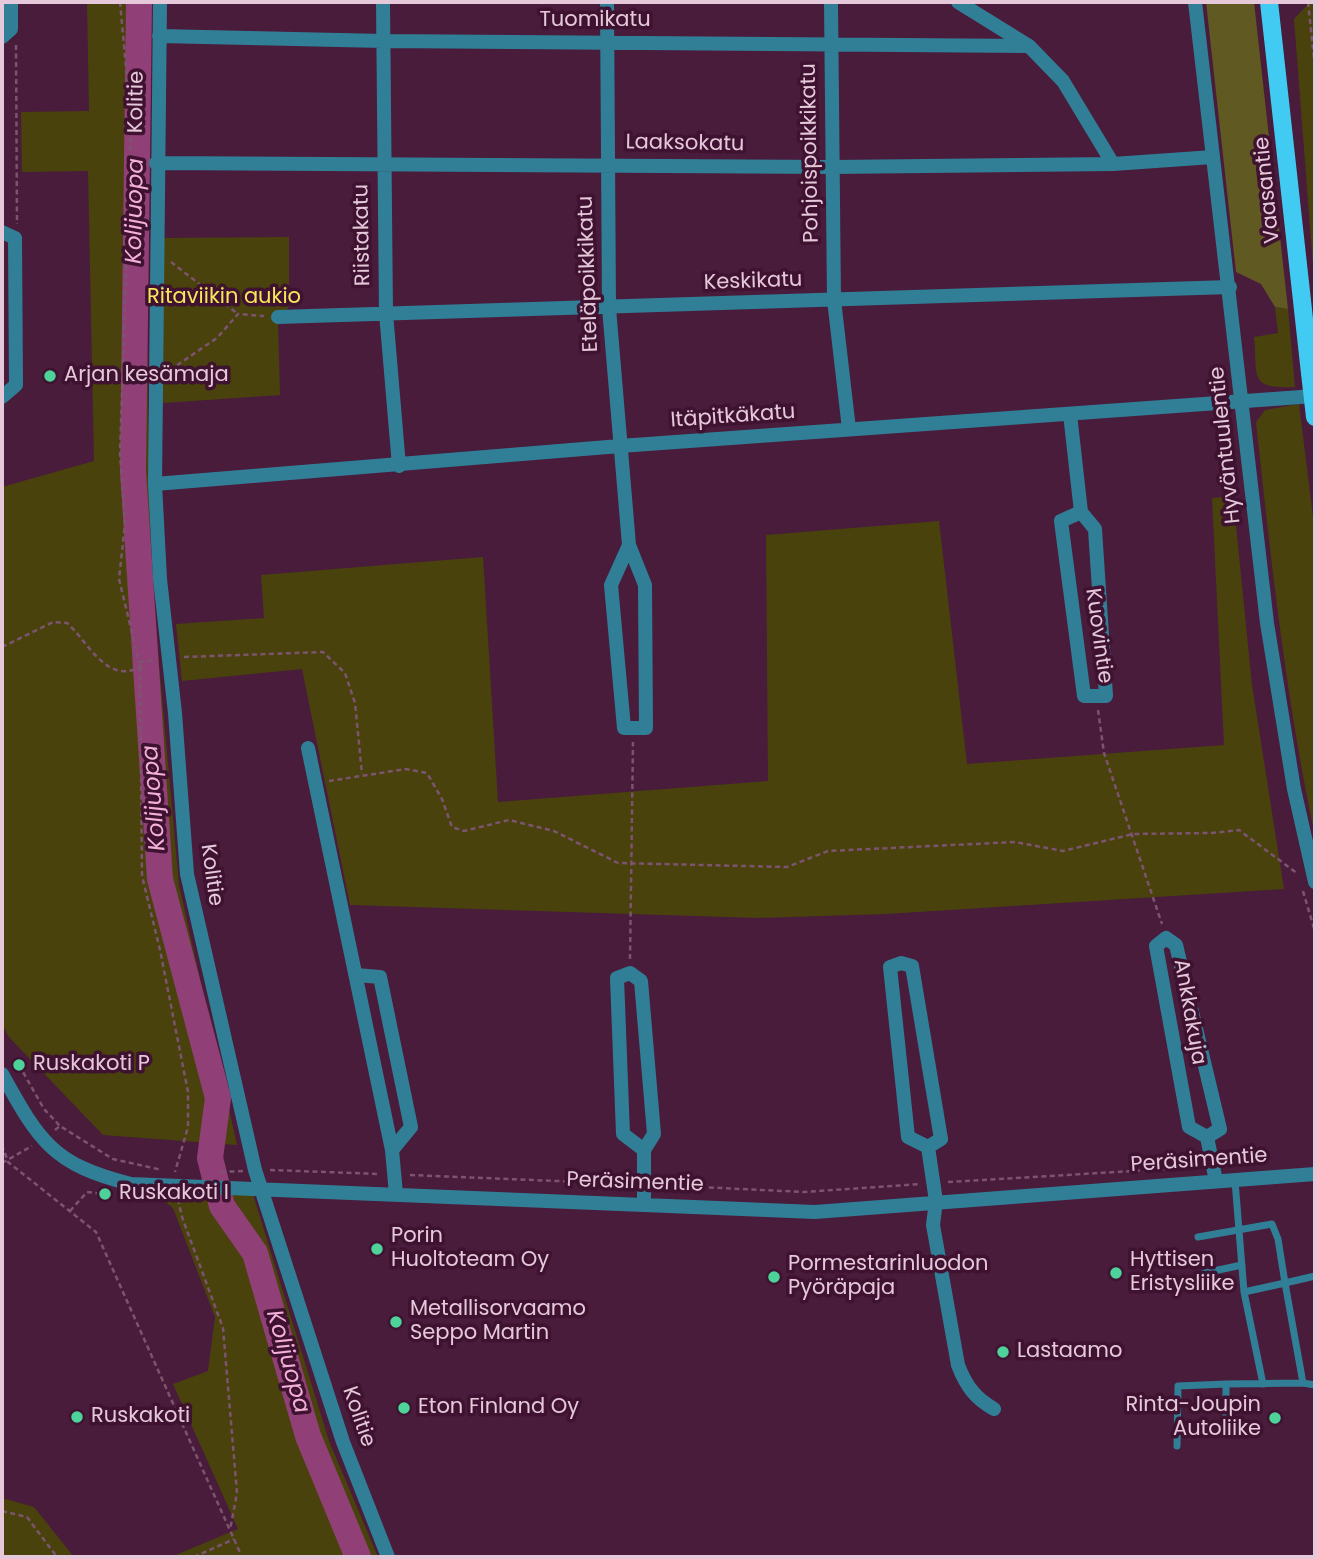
<!DOCTYPE html>
<meta charset="utf-8">
<style>
body{margin:0}
#map{position:relative;width:1317px;height:1559px;overflow:hidden;background:#491c3b;font-family:Poppins,sans-serif}
canvas{display:block}
.frame{position:absolute;inset:0;border:4px solid #e5c8d9;pointer-events:none}
</style>
<div id="map">
<canvas width="1317" height="1559"></canvas>
<div class="frame"></div>
</div>
<script>
const ctx = document.querySelector('canvas').getContext('2d');
ctx.lineJoin = 'round';
function paint(path, color) { ctx.fillStyle = color; ctx.fill(path, 'evenodd'); }
function trace(path, color, width, dash) { ctx.strokeStyle = color; ctx.lineWidth = width; ctx.lineCap = dash ? 'butt' : 'round'; ctx.setLineDash(dash || []); ctx.stroke(path); }
function label(font, color, halo, rows, align = 'center') {
  ctx.font = font + ' Poppins,sans-serif'; ctx.lineWidth = 7; ctx.setLineDash([]); ctx.textBaseline = 'middle'; ctx.strokeStyle = halo; ctx.fillStyle = color; for (const [text, x, y, turn = 0] of rows) {
    ctx.save(); ctx.translate(x, y); ctx.rotate((+turn || 0) * Math.PI / 180); ctx.textAlign = isNaN(turn) ? turn : align; if (halo) ctx.strokeText(text, 0, 0); ctx.fillText(text, 0, 0); ctx.restore();
  }
}
paint(new Path2D(`
 M87,2H149L146,286L151,576L179,885L237,1145L103,1135L8,1036L2,1023V487L94,461L88,171L22,172L21,112L89,111Z
 M1310,2H1315V292L1294,19Z
 M289,237V306L278,325L280,395L163,403V238Z
 M1275,307L1288,309L1295,387C1248,389 1258,377 1254,337L1278,333Z
 M1299,404L1315,533V836C1286,699 1271,561 1256,422L1265,410Z
 M1233,496L1252,685L1284,889L886,914L757,918L350,905L302,669L182,681L176,624L264,618L261,575L483,557L498,802L768,781L766,535L939,521L967,764L1224,745L1212,498Z
 M252,1191L329,1441L378,1557H171L238,1529L173,1384L208,1371L215,1317L173,1208L164,1201Z
 M2,1498L34,1507L74,1557H2Z`), '#49420d');
paint(new Path2D(`
 M1206,2H1254L1288,309L1275,307L1261,284L1236,272Z`), '#605921');
trace(new Path2D(`
 M139,2L133,471L160,879L218,1098L210,1158L222,1206L255,1253L308,1436L358,1557`), '#904076', 26);
trace(new Path2D(`
 M120,2L131,122L120,453L125,524L119,579L139,662
 M1308,2L1315,68
 M16,45L17,224
 M171,262L238,314
 M170,370L217,338L238,314L264,316
 M2,647L53,622L67,623C87,640 106,685 140,667L139,662
 M184,657L323,652L345,673L355,703L362,774
 M139,662L156,660
 M140,667L142,876L160,950L188,1092V1127L175,1172
 M1098,710L1104,753L1162,924
 M329,781L406,769L427,773L442,799L452,827L464,831L509,820L554,831L618,863L787,867L828,851L1015,842L1063,851L1133,834L1212,833L1239,830L1298,874
 M1303,891L1315,932
 M630,959L633,742
 M19,1065L44,1109L60,1126
 M55,1130L60,1126L113,1159L162,1170
 M2,1145L8,1162L96,1232L242,1557
 M2,1163L32,1146
 M270,1170L379,1174
 M221,1172L243,1171
 M410,1175L631,1184
 M948,1182L1200,1167
 M658,1185L804,1192L921,1184
 M178,1199L182,1217L223,1328L237,1493L230,1530
 M70,1211L87,1192L105,1194
 M2,1511L27,1517L57,1557
 M194,1557L234,1539`), '#7c546f', 2.5, [5, 3.5]);
trace(new Path2D(`
 M1235,1181L1244,1292
 M1198,1237L1272,1224L1278,1239L1285,1283L1244,1292L1263,1384
 M1204,1273L1242,1265
 M1315,1276L1285,1283L1303,1383L1315,1385
 M1226,1429V1384L1303,1383
 M1177,1446L1178,1386L1226,1384`), '#317f97', 7);
trace(new Path2D(`
 M160,2L155,484L160,579L175,713L187,874L255,1170L343,1442L388,1557
 M383,2L386,313L399,466
 M607,2L609,308L629,545L645,585L646,728H624L611,585L629,545
 M831,2L834,300L849,429
 M958,2L1029,46L1063,81L1113,164
 M159,36L384,41L1029,46
 M2,37L11,29V2
 M156,163L832,167L1113,164L1213,157
 M2,232L15,238
 M278,317L1230,287
 M2,397L16,385L15,238
 M1070,414L1081,512L1095,529L1106,696H1084L1061,521L1081,512
 M155,484L620,446L1315,396
 M308,748L392,1150L396,1194
 M356,975L380,977L411,1127L392,1150
 M2,1074C39,1141 53,1165 131,1184L815,1212L1315,1174
 M1207,1137L1189,1127L1156,946L1166,938L1176,945L1220,1129L1207,1137L1216,1181
 M928,1147L908,1137L890,967L901,963L912,966L941,1139L928,1147L936,1201L933,1225L958,1365C966,1386 975,1398 994,1409
 M644,1150L623,1134L617,978L630,973L641,981L654,1134L644,1150V1205`), '#317f97', 14);
trace(new Path2D(`
 M1195,2L1267,623L1294,789L1315,882`), '#317f97', 14);
trace(new Path2D(`
 M1269,2L1310,373`), '#42cbf2', 18);
trace(new Path2D(`
 M1310,373L1315,417`), '#42cbf2', 18);
for (const [x, y, r, color] of [
 [50,376,7,"#4dd39a"],
 [19,1065,7,"#4dd39a"],
 [105,1194,7,"#4dd39a"],
 [377,1249,7,"#4dd39a"],
 [1116,1273,7,"#4dd39a"],
 [774,1277,7,"#4dd39a"],
 [396,1322,7,"#4dd39a"],
 [1003,1352,7,"#4dd39a"],
 [404,1408,7,"#4dd39a"],
 [77,1417,7,"#4dd39a"],
 [1275,1418,7,"#4dd39a"]
]) { const dot = new Path2D(); dot.arc(x, y, r, 0, 2 * Math.PI); ctx.fillStyle = color; ctx.fill(dot); trace(dot, '#3e1230', 2.5); }
label('21px', '#e5c8d9', '#3e1230', [
 ["Tuomikatu",595,21],
 ["Kolitie",137,102,-89],
 ["Laaksokatu",685,144,1],
 ["Pohjoispoikkikatu",811,153,-91],
 ["Vaasantie",1268,190,-96],
 ["Riistakatu",363,235,-91],
 ["Eteläpoikkikatu",589,274,-92],
 ["Keskikatu",753,282,-2],
 ["Itäpitkäkatu",733,417,-4],
 ["Hyväntuulentie",1226,445,-96],
 ["Kuovintie",1098,636,82],
 ["Kolitie",211,875,82],
 ["Ankkakuja",1189,1012,80],
 ["Peräsimentie",1199,1161,-4],
 ["Peräsimentie",635,1183,2],
 ["Kolitie",358,1417,71]
]);
label('21px', '#f8e55b', '#3e1230', [
 ["Ritaviikin aukio",224,298]
]);
label('21px', '#e5c8d9', '#3e1230', [
 ["Arjan kesämaja",64,376],
 ["Ruskakoti P",33,1065],
 ["Ruskakoti I",119,1194],
 ["Porin",391,1237],
 ["Huoltoteam Oy",391,1261],
 ["Hyttisen",1130,1261],
 ["Eristysliike",1130,1285],
 ["Pormestarinluodon",788,1265],
 ["Pyöräpaja",788,1289],
 ["Metallisorvaamo",410,1310],
 ["Seppo Martin",410,1334],
 ["Lastaamo",1017,1352],
 ["Rinta-Joupin",1261,1406,"right"],
 ["Autoliike",1261,1430,"right"],
 ["Eton Finland Oy",418,1408],
 ["Ruskakoti",91,1417]
], 'left');
label('italic 23px', '#f3b0d9', '#3e1230', [
 ["Kolijuopa",136,211,-89],
 ["Kolijuopa",155,798,-94],
 ["Kolijuopa",287,1362,74]
]);
</script>
